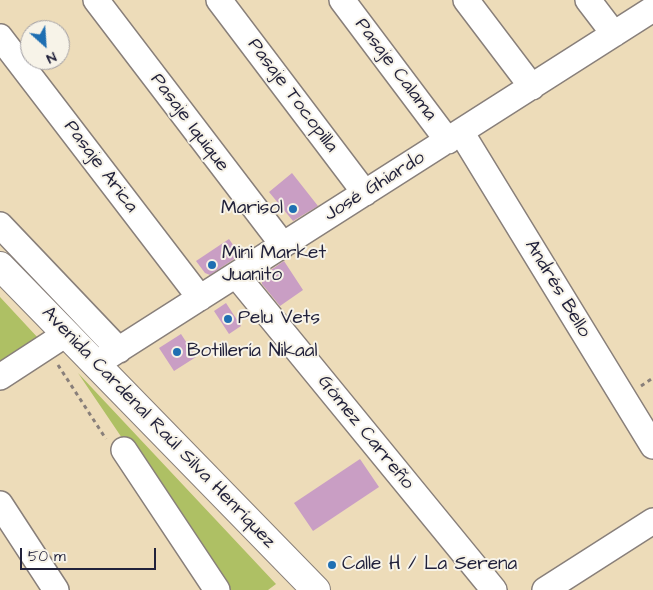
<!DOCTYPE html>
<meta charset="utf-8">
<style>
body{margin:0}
#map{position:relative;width:653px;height:590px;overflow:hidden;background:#eddcb9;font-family:"Architects Daughter",sans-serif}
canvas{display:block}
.north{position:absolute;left:20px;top:20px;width:50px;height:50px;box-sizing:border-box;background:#f7f3e8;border:1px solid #a29fa3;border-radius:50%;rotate:154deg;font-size:14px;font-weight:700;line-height:20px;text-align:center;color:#22223b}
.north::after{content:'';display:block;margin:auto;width:18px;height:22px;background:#1f6fb2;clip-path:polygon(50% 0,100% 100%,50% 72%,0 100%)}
.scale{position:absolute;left:20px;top:548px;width:136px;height:22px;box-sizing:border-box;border:2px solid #22223b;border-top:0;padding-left:6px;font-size:15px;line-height:18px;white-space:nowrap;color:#22223b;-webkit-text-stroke:4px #f7f3e8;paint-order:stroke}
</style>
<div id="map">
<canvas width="653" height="590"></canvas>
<div class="north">N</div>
<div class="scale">50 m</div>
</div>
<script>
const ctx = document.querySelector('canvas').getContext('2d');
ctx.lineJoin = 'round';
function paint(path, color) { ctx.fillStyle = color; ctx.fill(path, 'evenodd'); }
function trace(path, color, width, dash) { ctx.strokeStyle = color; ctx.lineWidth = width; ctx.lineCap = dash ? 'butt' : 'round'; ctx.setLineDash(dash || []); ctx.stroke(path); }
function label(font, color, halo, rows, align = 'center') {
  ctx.font = font + ' "Architects Daughter",sans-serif'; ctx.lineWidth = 4; ctx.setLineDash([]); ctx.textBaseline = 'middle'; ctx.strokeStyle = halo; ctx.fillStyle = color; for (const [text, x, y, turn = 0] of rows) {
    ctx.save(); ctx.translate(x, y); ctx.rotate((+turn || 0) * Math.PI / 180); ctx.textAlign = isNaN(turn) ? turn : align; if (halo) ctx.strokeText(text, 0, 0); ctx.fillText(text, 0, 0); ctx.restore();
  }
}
paint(new Path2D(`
 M0,297L39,339L0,364Z
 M78,373L276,584L268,590H225Z`), '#aec064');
paint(new Path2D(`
 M292,173L318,206L293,221L269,192Z
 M229,239L240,255L210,275L205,273L196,261Z
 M284,261L303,290L280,306L262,284V276Z
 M226,303L241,326L229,334L214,311Z
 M181,334L196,357L174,371L159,348Z
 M360,459L379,487L313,531L294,503Z`), '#c99ec4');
const minor = new Path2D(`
 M96,0L283,245
 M219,0L365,193
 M342,0L448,141
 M466,0L532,87
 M588,0L614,34
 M0,37L200,298
 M461,132L653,446
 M0,225L119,350
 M236,275L494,590
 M96,364L653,9
 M0,377L66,334
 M124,450L217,590
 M0,504L56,590
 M545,590L653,521`);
const major = new Path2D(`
 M0,266L316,590`);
trace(minor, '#887f7a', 28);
trace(major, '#887f7a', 30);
trace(new Path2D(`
 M58,365L106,439
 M641,386L653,378`), '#887f7a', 3, [4, 4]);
trace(minor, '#fff', 25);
trace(major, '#fff', 28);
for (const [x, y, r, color] of [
 [293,209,5,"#1f6fb2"],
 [212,265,5,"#1f6fb2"],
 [228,319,5,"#1f6fb2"],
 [177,352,5,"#1f6fb2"],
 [332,565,5,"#1f6fb2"]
]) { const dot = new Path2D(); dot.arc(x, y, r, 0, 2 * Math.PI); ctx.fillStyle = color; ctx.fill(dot); trace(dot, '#f7f3e8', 2); }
label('19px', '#22223b', '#f7f3e8', [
 ["Pasaje Calama",395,70,53],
 ["Pasaje Tocopilla",292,96,53],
 ["Pasaje Iquique",189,123,53],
 ["Pasaje Arica",100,167,53],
 ["José Ghiardo",375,187,-32],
 ["Andrés Bello",557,289,59],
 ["Avenida Cardenal Raúl Silva Henríquez",158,428,46],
 ["Gómez Carreño",365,433,51]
]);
label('19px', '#22223b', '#f7f3e8', [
 ["Marisol",283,209,"right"],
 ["Mini Market",222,254],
 ["Juanito",222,276],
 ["Pelu Vets",238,319],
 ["Botillería Nikaal",187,352],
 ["Calle H / La Serena",342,565]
], 'left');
</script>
